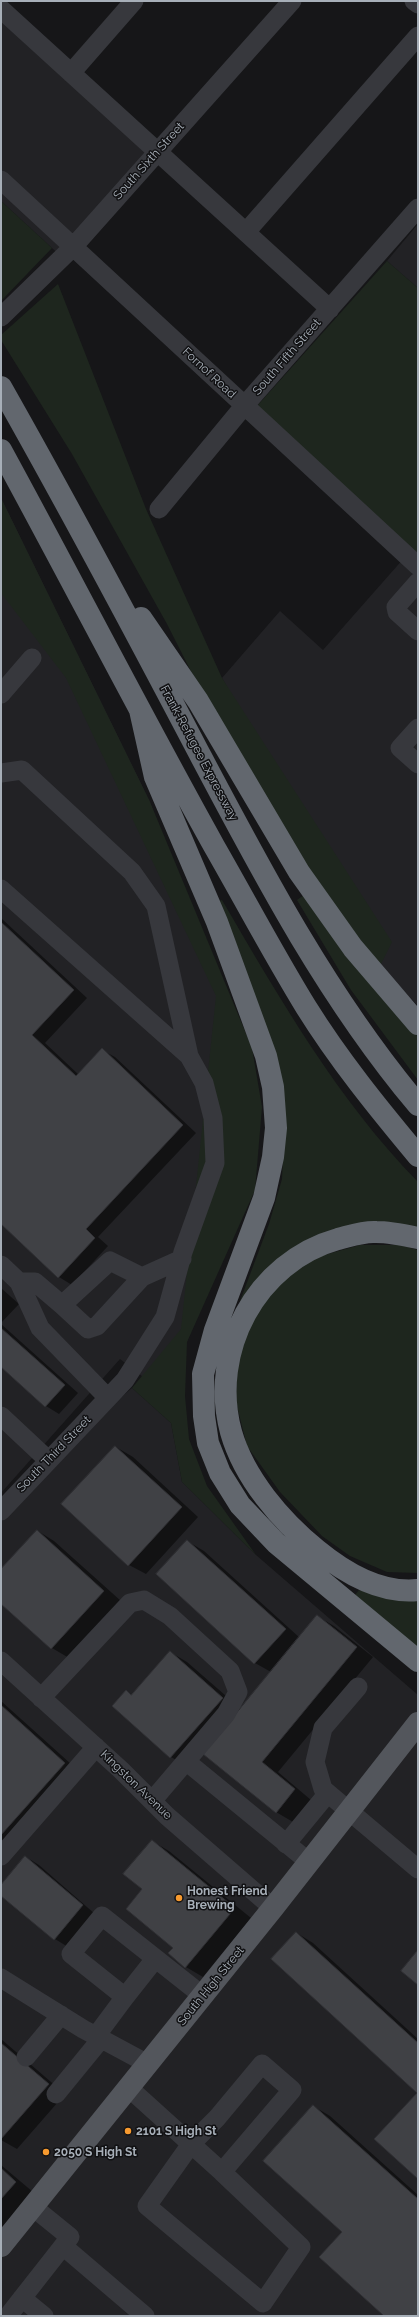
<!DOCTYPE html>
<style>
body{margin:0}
#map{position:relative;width:419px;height:2317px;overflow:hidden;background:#161618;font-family:Raleway,sans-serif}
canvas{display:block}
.frame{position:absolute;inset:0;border:2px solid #a7afb8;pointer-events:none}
</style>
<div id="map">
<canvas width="419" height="2317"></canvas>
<div class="frame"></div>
</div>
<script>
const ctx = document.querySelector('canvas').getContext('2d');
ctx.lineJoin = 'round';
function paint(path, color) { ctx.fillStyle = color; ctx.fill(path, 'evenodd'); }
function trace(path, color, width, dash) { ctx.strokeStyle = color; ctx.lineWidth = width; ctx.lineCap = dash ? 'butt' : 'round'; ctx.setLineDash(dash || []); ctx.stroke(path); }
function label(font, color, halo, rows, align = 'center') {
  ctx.font = font + ' Raleway,sans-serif'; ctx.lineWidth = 3; ctx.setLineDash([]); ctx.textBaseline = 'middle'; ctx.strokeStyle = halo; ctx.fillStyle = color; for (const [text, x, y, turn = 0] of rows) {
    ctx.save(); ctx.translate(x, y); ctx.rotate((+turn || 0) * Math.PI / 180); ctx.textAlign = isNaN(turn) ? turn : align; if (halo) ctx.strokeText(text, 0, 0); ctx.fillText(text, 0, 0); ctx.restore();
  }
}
paint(new Path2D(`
 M1,9L161,153L65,260L1,201Z
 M418,224V288L387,261Z
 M1,498L150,802L262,1107L187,1342L152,1384L120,1359L1,1493Z
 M412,549L418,555V1006L380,966L222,678L280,611L323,650Z
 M132,1388L171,1423L182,1482L256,1555L418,1695V2316H1V1505L48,1460Z`), '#222225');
paint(new Path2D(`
 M1,201L52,248L1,301Z
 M387,261L418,288V555L257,406Z
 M58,284L146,509L222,678L392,942L380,966L305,870L203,695L167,624L72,454L1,340V335Z
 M1,498L150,802L252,1048L262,1107L255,1190L187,1342L185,1396L189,1439L207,1486L256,1555L182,1482L171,1423L132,1388L181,1329L216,996L66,678L1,593Z
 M304,895L375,990L418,1037V1080L351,990L297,900Z
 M222,900C280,999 337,1099 418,1182V1228L359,1225L317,1235L283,1257L240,1301L269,1224L282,1179L285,1113L215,902Z
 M360,1245H400L418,1250V1573L387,1572L350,1556L322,1536L280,1492L247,1446L236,1402L237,1361L252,1320L265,1299L286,1278L317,1257Z
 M359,1590L418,1600V1649L355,1595Z`), '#1e261e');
paint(new Path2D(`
 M1,918L87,998L45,1043L79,1075L102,1050L115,1057L196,1133L98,1237L108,1246L72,1285L59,1277L1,1223Z
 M1,1288L19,1304L1,1323Z
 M1,1324L78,1393L59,1414L46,1406L1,1365Z
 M116,1447L133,1457L198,1517L146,1574L129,1565Z
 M38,1531L54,1541L121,1601L69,1658L52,1648L1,1602V1571Z
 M187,1541L204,1551L300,1638L317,1616L334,1626L373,1657L278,1772L311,1800L293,1822L276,1812L204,1754L188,1767L171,1757L126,1691L132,1695L170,1652L187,1662L241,1709L271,1672L255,1663Z
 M1,1701L81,1773L1,1863Z
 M152,1841L169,1851L251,1918L203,1977L186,1967L144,1889Z
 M26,1857L39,1865L95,1914L68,1947L55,1939L1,1895V1887Z
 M297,1933L313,1943L418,2039V2092Z
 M1,2039L65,2094L17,2149L1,2140Z
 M313,2106L330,2116L418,2195V2316H383L384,2315L343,2232Z
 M1,2165L33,2192L1,2228Z`), '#0007');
const building = new Path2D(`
 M1,922L74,990L32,1035L76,1076L102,1048L183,1125L86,1229L95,1238L58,1278L1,1224Z
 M1,1328L65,1385L45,1407L1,1367Z
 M115,1446L182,1507L128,1566L61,1504Z
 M37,1530L104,1591L51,1649L1,1604V1569Z
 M187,1540L286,1629L254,1664L156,1574Z
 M317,1615L357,1647L262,1762L295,1789L276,1813L203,1754Z
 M170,1651L223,1698L170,1758L112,1706L126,1690L131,1695Z
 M1,1705L65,1763L1,1835Z
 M152,1840L235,1908L185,1968L168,1953L173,1948L126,1909L142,1889L123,1874Z
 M25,1856L83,1905L54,1940L1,1896V1885Z
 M296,1932L418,2043V2179L374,2139L417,2093L271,1959Z
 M418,1950V1985L401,1971Z
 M1,2043L49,2084L1,2139Z
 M313,2105L418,2199V2316H382L383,2315L319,2257L342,2232L263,2161Z
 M1,2168L16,2182L1,2199Z`);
paint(building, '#404145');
trace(building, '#303034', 1);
trace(new Path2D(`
 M414,1L418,4
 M1,9L330,309
 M71,73L134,1
 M1,180L418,566
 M246,232L418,36
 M1,317L73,247L292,1
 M159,509L244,406L418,208
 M418,582L396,607L397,612L418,631
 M1,694L32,658
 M418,728L400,748L418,764
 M1,773L22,770L132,872L156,906L189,1056
 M1,889L189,1056L204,1083L213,1118L215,1163L183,1252L165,1317L125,1380L1,1511
 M1,1265L19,1282L40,1328L108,1398
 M142,1277L110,1261L62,1305L88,1329L97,1326L142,1277L182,1259
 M19,1282H35L62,1305
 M1,1416L48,1460
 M1,1661L121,1770L167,1816L273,1908
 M358,1687L323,1728L315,1762L323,1789L418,1869
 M41,1698L130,1603L144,1600L170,1616L230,1671L238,1692L226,1714L152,1801
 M187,1762L309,1862
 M286,1844L328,1793
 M1,1856L96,1747
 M155,1959L125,1997L71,1954L102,1916L203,1996
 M1,1978L83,2029L148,2064
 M96,2036L125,1997
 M26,2057L61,2015
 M129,2088L222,2172L292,2090L262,2064L217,2118L191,2144L147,2206L263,2303L301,2247L222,2172
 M56,2094L101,2039
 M63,2246L145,2316
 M22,2298L44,2316
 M8,2316L70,2237L33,2207`), '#37383d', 19);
trace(new Path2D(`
 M1,2246L273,1908L418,1723`), '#53565c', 22);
trace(new Path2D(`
 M1,387C69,507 134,629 198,751C263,874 328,998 418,1105
 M1,450C73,582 141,715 214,846C245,900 274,955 306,1007C339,1060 378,1108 418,1156
 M141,618L198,701L299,872L353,948L418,1024
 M140,710L155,777L217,922L266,1056L273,1087L276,1128L273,1157L264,1198L215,1330L203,1374L204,1416L208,1443L220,1473L240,1505L276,1543L418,1661
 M418,1238C404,1235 390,1232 376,1232C364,1231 350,1236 338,1239C256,1262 209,1351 231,1432C244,1478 281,1521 317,1550C345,1573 380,1594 418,1590`), '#62676e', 22);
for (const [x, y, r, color] of [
 [179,1898,4,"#f79a2f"],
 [128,2131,4,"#f79a2f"],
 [46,2152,4,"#f79a2f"]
]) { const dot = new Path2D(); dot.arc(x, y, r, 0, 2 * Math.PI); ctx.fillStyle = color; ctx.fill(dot); trace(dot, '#111113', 1.5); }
label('12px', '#a7afb8', '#111113', [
 ["South Sixth Street",149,161,-48],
 ["South Fifth Street",287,357,-49],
 ["Fornof Road",209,373,43],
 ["Frank-Refugee Expressway",199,753,62],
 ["South Third Street",54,1454,-46],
 ["Kingston Avenue",136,1785,44],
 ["South High Street",211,1986,-51]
]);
label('bold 12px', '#a7afb8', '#111113', [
 ["Honest Friend",187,1891],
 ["Brewing",187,1905],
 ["2101 S High St",136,2131],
 ["2050 S High St",54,2152]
], 'left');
</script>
